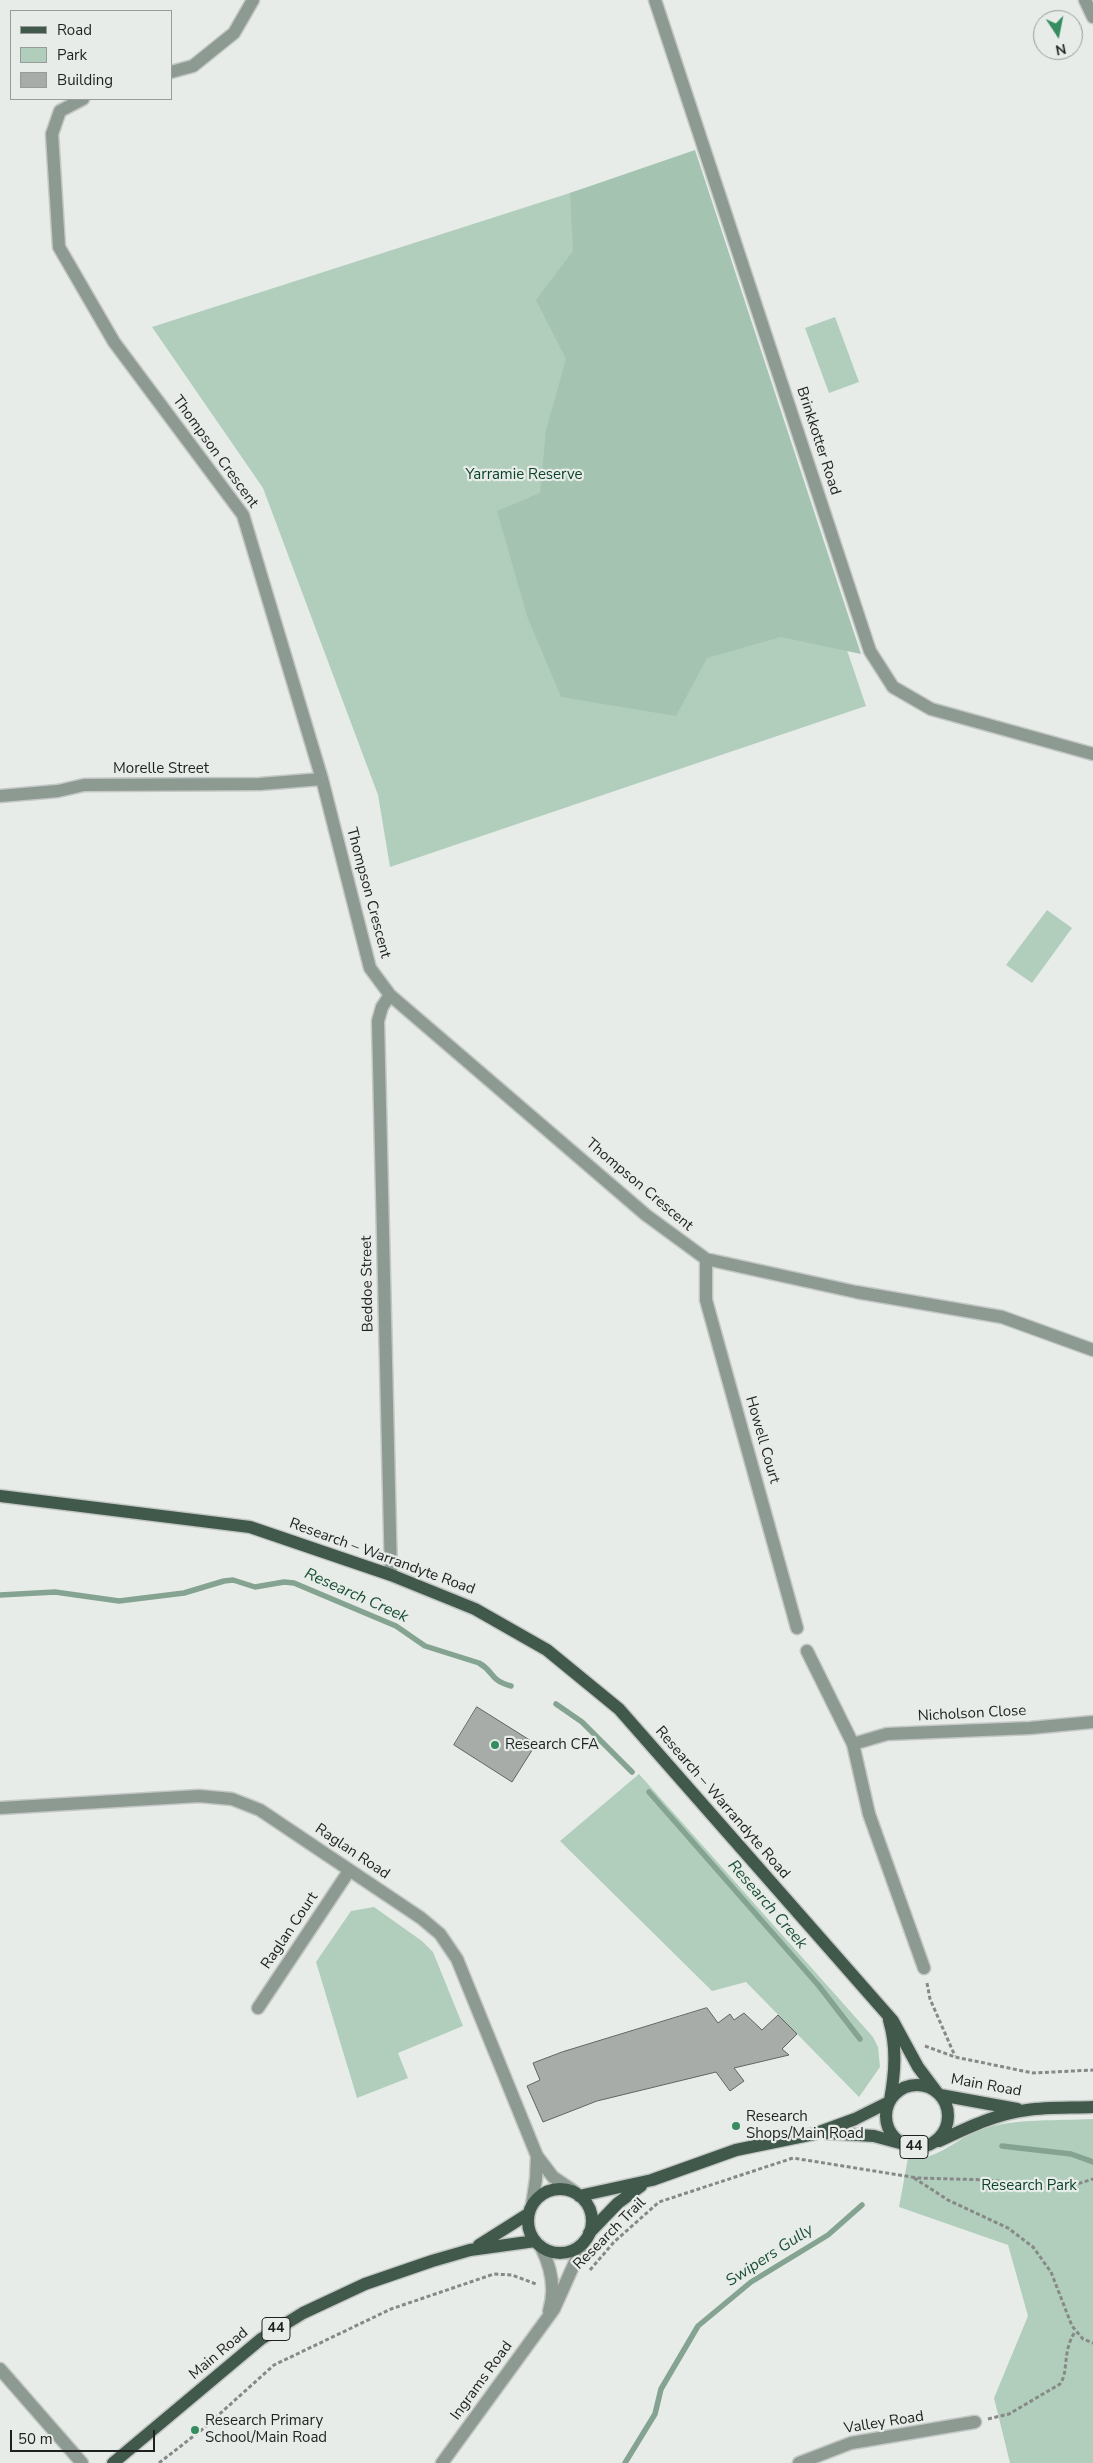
<!DOCTYPE html>
<meta charset="utf-8">
<style>
body{margin:0}
#map{position:relative;width:1093px;height:2463px;overflow:hidden;background:#e7ece9;font-family:"Nunito Sans",sans-serif}
canvas{display:block}
.legend{position:absolute;left:10px;top:10px;width:162px;height:90px;box-sizing:border-box;background:#e7ece9;border:1px solid #979b99;margin:0;padding:6px 9px;list-style:none;font-size:15px;color:#1f2120}
.legend li{display:flex;align-items:center;gap:10px;height:25px}
.legend b{width:25px;border:1px solid #979b99}
.north{position:absolute;left:1033px;top:10px;width:50px;height:50px;box-sizing:border-box;background:#e7ece9;border:1px solid #979b99;border-radius:50%;rotate:169deg;font-size:14px;font-weight:700;line-height:20px;text-align:center;color:#1f2120}
.north::after{content:'';display:block;margin:auto;width:18px;height:22px;background:#358c60;clip-path:polygon(50% 0,100% 100%,50% 72%,0 100%)}
.scale{position:absolute;left:10px;top:2430px;width:145px;height:22px;box-sizing:border-box;border:2px solid #1f2120;border-top:0;padding-left:6px;font-size:15px;line-height:18px;white-space:nowrap;color:#1f2120;-webkit-text-stroke:4px #e7ece9;paint-order:stroke}
</style>
<div id="map">
<canvas width="1093" height="2463"></canvas>
<ul class="legend">
<li><b style="height:6px;background:#41594b"></b>Road</li>
<li><b style="height:14px;background:#b1cebc"></b>Park</li>
<li><b style="height:14px;background:#a7aca9"></b>Building</li>
</ul>
<div class="north">N</div>
<div class="scale">50 m</div>
</div>
<script>
const ctx = document.querySelector('canvas').getContext('2d');
ctx.lineJoin = 'round';
function paint(path, color) { ctx.fillStyle = color; ctx.fill(path, 'evenodd'); }
function trace(path, color, width, dash) { ctx.strokeStyle = color; ctx.lineWidth = width; ctx.lineCap = dash ? 'butt' : 'round'; ctx.setLineDash(dash || []); ctx.stroke(path); }
function label(font, color, halo, rows, align = 'center') {
  ctx.font = font + ' "Nunito Sans",sans-serif'; ctx.lineWidth = 4.5; ctx.setLineDash([]); ctx.textBaseline = 'middle'; ctx.strokeStyle = halo; ctx.fillStyle = color; for (const [text, x, y, turn = 0] of rows) {
    ctx.save(); ctx.translate(x, y); ctx.rotate((+turn || 0) * Math.PI / 180); ctx.textAlign = isNaN(turn) ? turn : align; if (halo) ctx.strokeText(text, 0, 0); ctx.fillText(text, 0, 0); ctx.restore();
  }
}
paint(new Path2D(`
 M679,158L866,706L390,867L378,795L263,488L152,327Z
 M835,317L859,382L829,393L805,328Z
 M1047,910L1072,928L1032,983L1006,965Z
 M639,1774L873,2037L878,2047L880,2067L859,2097L746,1982L712,1991L560,1841Z
 M374,1907L422,1941L433,1952L463,2026L398,2053L408,2078L357,2098L316,1962L351,1911Z
 M1093,2119V2463H1010L994,2398L1028,2316L1008,2245L899,2207L908,2158C937,2162 956,2138 982,2129C1016,2118 1057,2121 1093,2119Z`), '#b1cebc');
paint(new Path2D(`
 M695,150L861,654L781,637L707,658L676,716L561,697L527,616L497,511L540,493L546,430L566,359L536,300L573,251L570,193Z`), '#a4c3b0');
trace(new Path2D(`
 M0,1595L55,1592L119,1601L184,1593L224,1581L233,1580L255,1587L284,1582L294,1583L396,1626L425,1646L479,1663C495,1672 489,1680 511,1686
 M556,1704L582,1722L632,1772
 M649,1792L819,1986L860,2039
 M1002,2146L1071,2154L1093,2162
 M625,2463L655,2414L661,2389L698,2326L751,2282L828,2235L862,2205`), '#85a391', 5.5);
const building = new Path2D(`
 M477,1707L536,1744L512,1782L454,1745Z
 M707,2008L718,2023L730,2014L734,2020L744,2013L762,2030L778,2015L797,2034L782,2049L789,2055L734,2068L744,2081L730,2091L716,2072L597,2101L543,2122L527,2086L540,2080L533,2063L562,2052Z`);
paint(building, '#a7aca9');
trace(building, '#606562', 1);
const minor = new Path2D(`
 M655,0L870,651L893,687L931,709L1093,754
 M1085,0L1093,17
 M171,72L193,66L234,33L253,0
 M83,99L60,111L52,134L59,247L114,342L243,515L322,779L370,968L390,995L646,1215L706,1259L856,1292L1002,1317L1093,1350
 M0,796L58,791L84,785L260,784L322,779
 M390,995L382,1007L378,1021L391,1575
 M706,1259V1300L797,1628
 M807,1651L853,1744L869,1814L924,1968
 M853,1744L887,1734L1030,1728L1093,1722
 M0,1808L199,1796L232,1799L260,1810L421,1918L440,1934L457,1959L537,2156L553,2177L575,2192
 M258,2008L349,1871
 M532,2205L536,2179L537,2156
 M541,2247C551,2267 556,2289 549,2311
 M0,2369L82,2463
 M442,2463L554,2309L584,2242
 M799,2463L851,2443L975,2422`);
const major = new Path2D(`
 M0,1496L250,1527L391,1575L475,1609L547,1650L619,1709L893,2021L918,2067L936,2091
 M889,2020C897,2047 895,2073 890,2100
 M886 2116a31 31 0 1 1 62 0a31 31 0 1 1-62 0Z
 M940,2095L1017,2109
 M826,2133L874,2136L900,2143
 M939,2141C967,2128 995,2114 1027,2110C1048,2107 1071,2108 1093,2107
 M528 2221a32 32 0 1 1 64 0a32 32 0 1 1-64 0Z
 M579,2196L652,2180L736,2150L814,2134L855,2119L889,2102
 M589,2233L618,2203L641,2186
 M479,2245L528,2214
 M113,2463L261,2339L303,2313L365,2284L432,2261L470,2250L535,2241`);
trace(minor, '#c3c7c5', 15);
trace(major, '#c3c7c5', 15);
trace(new Path2D(`
 M927,1983L930,1999L955,2056
 M925,2046L955,2057L1033,2073L1093,2070
 M914,2178L948,2200L1008,2228L1033,2247L1051,2272L1072,2326L1083,2339L1093,2343
 M590,2270L614,2242L659,2202L793,2158L918,2178L990,2180L1052,2189L1071,2186L1093,2179
 M988,2419L1009,2414L1060,2384C1069,2372 1062,2351 1075,2332
 M159,2463L204,2428L274,2365L391,2309L494,2274L512,2275L536,2284`), '#868987', 3, [4, 2.5]);
trace(minor, '#8d9a92', 12);
trace(major, '#41594b', 12);
for (const [x, y, r, color] of [
 [495,1745,5,"#358c60"],
 [736,2126,5,"#358c60"],
 [195,2430,5,"#358c60"]
]) { const dot = new Path2D(); dot.arc(x, y, r, 0, 2 * Math.PI); ctx.fillStyle = color; ctx.fill(dot); trace(dot, '#e7ece9', 2); }
for (const [x, y, w] of [
 [914,2147,28],
 [276,2329,28]
]) { const box = new Path2D(); box.roundRect(x - w / 2, y - 11.5, w, 23, 4); ctx.fillStyle = '#e7ece9'; ctx.fill(box); trace(box, '#1f2120', 1); }
label('bold 14px', '#1f2120', null, [
 ["44",914,2147],
 ["44",276,2329]
]);
label('15px', '#1f2120', '#e7ece9', [
 ["Brinkkotter Road",818,441,72],
 ["Thompson Crescent",215,452,54],
 ["Morelle Street",161,769],
 ["Thompson Crescent",368,893,75],
 ["Thompson Crescent",639,1185,40],
 ["Beddoe Street",368,1284,-91],
 ["Howell Court",762,1440,74],
 ["Research – Warrandyte Road",382,1557,20],
 ["Nicholson Close",972,1714,-3],
 ["Research – Warrandyte Road",722,1803,49],
 ["Raglan Road",352,1852,34],
 ["Raglan Court",290,1931,-56],
 ["Main Road",986,2086,10],
 ["Research Trail",610,2234,-45],
 ["Main Road",219,2354,-40],
 ["Ingrams Road",482,2381,-54],
 ["Valley Road",884,2423,-9]
]);
label('15px', '#0b432a', '#e7ece9', [
 ["Yarramie Reserve",524,475],
 ["Research Park",1029,2186]
]);
label('15px', '#1f2120', '#e7ece9', [
 ["Research CFA",505,1745],
 ["Research",746,2117],
 ["Shops/Main Road",746,2134],
 ["Research Primary",205,2421],
 ["School/Main Road",205,2438]
], 'left');
label('italic 16px', '#1b5036', '#e7ece9', [
 ["Research Creek",356,1596,24],
 ["Research Creek",767,1905,49],
 ["Swipers Gully",770,2256,-33]
]);
</script>
